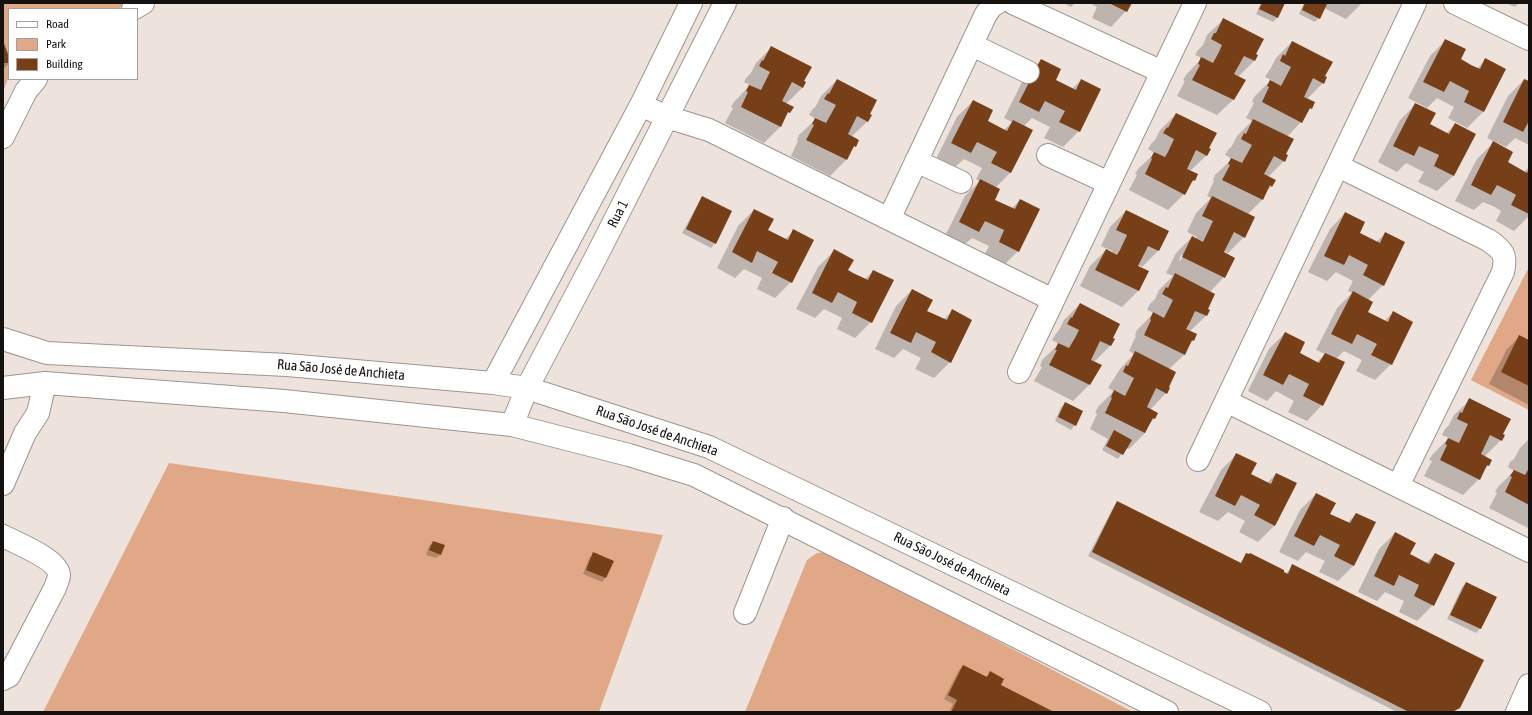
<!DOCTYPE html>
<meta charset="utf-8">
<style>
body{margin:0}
#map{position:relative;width:1532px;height:715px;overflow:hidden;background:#ede2dc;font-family:"Asap Condensed",sans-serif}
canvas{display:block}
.frame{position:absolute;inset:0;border:4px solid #14110f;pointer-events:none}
.legend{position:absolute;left:8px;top:8px;width:130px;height:72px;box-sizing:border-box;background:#fff;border:1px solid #a1a09f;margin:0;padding:5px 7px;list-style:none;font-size:12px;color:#14110f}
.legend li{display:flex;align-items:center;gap:8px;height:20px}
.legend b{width:20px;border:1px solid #a1a09f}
</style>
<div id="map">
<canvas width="1532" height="715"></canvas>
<div class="frame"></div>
<ul class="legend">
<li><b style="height:5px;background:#fff"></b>Road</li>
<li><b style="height:11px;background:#e0a886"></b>Park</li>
<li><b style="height:11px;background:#763f18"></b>Building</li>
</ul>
</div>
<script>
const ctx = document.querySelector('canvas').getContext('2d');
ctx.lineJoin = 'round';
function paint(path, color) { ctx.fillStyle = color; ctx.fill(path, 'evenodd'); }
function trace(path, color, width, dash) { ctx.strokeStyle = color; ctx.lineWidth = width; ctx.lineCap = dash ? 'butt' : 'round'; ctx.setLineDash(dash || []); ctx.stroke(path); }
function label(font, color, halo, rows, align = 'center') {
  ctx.font = font + ' "Asap Condensed",sans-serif'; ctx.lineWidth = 4; ctx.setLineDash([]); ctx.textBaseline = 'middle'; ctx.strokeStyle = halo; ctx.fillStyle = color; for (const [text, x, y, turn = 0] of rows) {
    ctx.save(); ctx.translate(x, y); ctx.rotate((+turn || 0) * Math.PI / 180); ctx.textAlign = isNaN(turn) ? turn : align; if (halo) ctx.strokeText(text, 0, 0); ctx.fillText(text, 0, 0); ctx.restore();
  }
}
paint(new Path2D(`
 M3,3H128L118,9H9V76L3,92Z
 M1529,267V410L1471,380Z
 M169,463L663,535L599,712H43Z
 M826,552L837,557L1133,712H745L807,560L817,553Z`), '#e0a886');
paint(new Path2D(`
 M1063,3H1075L1071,7Z
 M1090,3H1131L1126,11L1111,27L1092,18L1097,7Z
 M1261,3H1284L1277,18L1273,22L1256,14Z
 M1304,3H1362L1346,19L1324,8L1319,18L1315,22L1299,14Z
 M1506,3H1519L1515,7Z
 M1223,20L1257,56L1254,61L1238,77L1244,80L1233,100L1217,115L1177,96L1185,81L1183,80L1186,75L1202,58L1195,55L1198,50L1203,45L1207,35Z
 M1446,40L1459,60L1477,69L1485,60L1504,69L1483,112L1467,128L1448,118L1454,107L1437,98L1427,108L1408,98L1430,56Z
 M1292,42L1324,77L1323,83L1307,99L1311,108L1306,113L1301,122L1287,137L1284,161L1268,177L1272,186L1266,191L1262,200L1248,214L1244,237L1228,253L1224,251L1223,253L1224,277L1210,292L1206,309L1208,310L1206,316L1189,332L1193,341L1189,345L1184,355L1169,369L1166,393L1150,410L1157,413L1154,419L1149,423L1145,433L1129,449L1126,448L1118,459L1102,450L1108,439L1090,429L1097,414L1095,413L1098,407L1114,391L1108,388L1120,369L1134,354L1129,351L1136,336L1135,335L1137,330L1154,313L1147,310L1150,304L1155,299L1159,290L1173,276L1166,273L1176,253L1192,237L1196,239L1197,237L1187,232L1196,213L1211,198L1207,196L1214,181L1213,180L1215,175L1232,159L1225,155L1228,150L1232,146L1237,136L1252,121L1246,118L1254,103L1252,102L1254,97L1271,80L1265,77L1268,72L1271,68L1276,58ZM1181,255H1184L1180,261H1179Z
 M3,43L9,63L3,70Z
 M772,47L805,82L802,88L786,104L789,112L785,116L780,127L764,143L725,123L733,108L731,107L734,102L750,85L744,82L746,78L751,73L756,63Z
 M1041,60L1055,81L1072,89L1081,80L1079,131L1063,147L1044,138L1050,127L1032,118L1024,126L1011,172L996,187L994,200L1011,209L1020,200L1018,251L1002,267L983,258L989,246L972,238L962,247L944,238L965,196L980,181L976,179L982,168L964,159L954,168L936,159L957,117L973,101L986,122L1004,130L1012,122L1004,118L1025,76Z
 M837,80L868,121L851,137L855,146L851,150L846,160L830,176L791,156L798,141L797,140L799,135L816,119L809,115L812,110L816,106L821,96Z
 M1524,80L1529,82V145L1515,138L1506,147L1487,138L1508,96Z
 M1416,104L1429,125L1446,134L1455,124L1453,176L1437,191L1418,182L1424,172L1406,163L1397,172L1378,162L1400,120Z
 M1176,114L1207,149V155L1190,171L1194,180L1189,185L1184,194L1168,210L1129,190L1137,175L1135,174L1138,169L1155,153L1148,149L1151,144L1155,140L1160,130Z
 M1493,143L1506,163L1524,172L1529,167V216L1514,231L1496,221L1501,211L1495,207L1483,202L1474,210L1455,201L1477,159Z
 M703,198L715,243L711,248L682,233L699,202Z
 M754,210L767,231L785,239L794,231L791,282L775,298L757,289L762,278L744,269L735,278L717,268L738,226Z
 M1126,211L1168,232L1158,251L1142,267L1138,265L1137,266L1148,272L1138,291L1122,307L1080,286L1090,266L1106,250L1111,253L1112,251L1101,246L1110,227Z
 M1345,213L1359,234L1376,242L1385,234L1383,285L1368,300L1367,313L1384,322L1393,312L1391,364L1375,380L1356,371L1362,360L1344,351L1336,359L1322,405L1307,421L1288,412L1294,401L1276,391L1267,401L1248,391L1269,349L1285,333L1299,354L1316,363L1325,354L1316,350L1337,308L1352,293L1348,291L1353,281L1336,272L1327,281L1308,272L1330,229Z
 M834,251L847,271L864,280L873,271L871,322L855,338L837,329L842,318L824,309L815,318L796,309L818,267Z
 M912,290L926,311L943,320L952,311L950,362L934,378L915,369L921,358L903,349L894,358L875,349L896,306Z
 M1080,304L1113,340L1110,346L1094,362L1100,365L1089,385L1073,401L1034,381L1042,367L1040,366L1042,360L1059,344L1052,340L1055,335L1059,330L1064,320Z
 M1519,337L1529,341V405L1489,384L1507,349Z
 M1470,400L1502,434L1501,440L1484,457L1491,460L1488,466L1483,470L1479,479L1463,495L1424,476L1432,461L1429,460L1432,455L1449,438L1442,435L1445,429L1449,425L1454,415Z
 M1066,403L1075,425L1071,430L1055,421L1061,407Z
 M1529,439V527L1528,528L1489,508L1497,493L1495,492L1498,487L1514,471L1508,467L1510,462L1514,459L1520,448Z
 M1237,454L1250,474L1267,483L1276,474L1296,484L1274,526L1258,542L1239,532L1245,521L1228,512L1218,521L1199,512L1221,470Z
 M1316,494L1329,514L1347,523L1356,514L1354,565L1338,581L1319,572L1325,561L1306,552L1298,561L1279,552L1300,510Z
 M1118,502L1240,564L1247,554L1286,574L1293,565L1459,707L1454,712H1397L1088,556L1114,506Z
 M1395,533L1409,555L1426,563L1435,554L1433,605L1417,621L1399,612L1404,601L1385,592L1377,601L1358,592L1379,549Z
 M433,542L441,554L436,558L426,555L429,546Z
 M594,554L606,577L602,582L583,574L589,558Z
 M1466,583L1495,597L1480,629L1476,633L1447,619L1462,587Z
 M963,666L986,677L990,673L1000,685L1053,712H949L953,704L944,699L959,670Z`), '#0003');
paint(new Path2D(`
 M1109,3H1132L1127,12Z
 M1262,3H1285L1278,18L1259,9Z
 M1305,3H1326L1327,4L1320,19L1302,10Z
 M1223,18L1264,39L1256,54L1258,55L1255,61L1244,56L1234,74L1246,80L1234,100L1192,80L1200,65L1198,64L1201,57L1213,63L1219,52L1222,45L1211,39L1214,33H1216Z
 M1445,39L1466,49L1461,59L1471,65L1480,69L1485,58L1506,69L1484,112L1464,102L1469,91L1450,81L1444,92L1423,82Z
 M3,41L8,54L9,63H3Z
 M1292,41L1333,62L1325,76L1327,77L1324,84L1313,78L1304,97L1315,102L1312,109L1310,108L1302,123L1262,102L1269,87L1267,86L1270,80L1281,86L1291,67L1280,61L1283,54L1285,56Z
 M771,46L812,67L804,81L806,82L803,88L792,82L782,101L794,107L790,113L788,112L781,127L741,107L748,92L746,91L749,85L761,90L770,72L759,66L762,60L763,61Z
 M1041,59L1061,69L1056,80L1076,90L1081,79L1101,89L1080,132L1059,122L1065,111L1045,101L1039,112L1019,102Z
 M837,79L877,100L870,114L872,115L868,122L857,116L848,134L859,140L856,147L854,146L847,160L806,140L814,125L812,124L815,118L826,123L836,105L824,99L828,93L829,94Z
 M1524,79L1529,81V121L1523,132L1503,122Z
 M973,100L993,110L988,121L1007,131L1013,120L1033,130L1011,173L991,163L997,152L977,142L971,153L951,143Z
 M1415,103L1436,113L1430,124L1449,134L1455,123L1476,134L1454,176L1434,166L1439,155L1419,146L1414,156L1393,146Z
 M1176,113L1217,133L1209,148L1211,149L1207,156L1196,150L1187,169L1198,174L1195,181L1193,180L1185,195L1145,174L1152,159L1151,158L1154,152L1165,157L1168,152L1174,139L1163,133L1167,127L1168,128Z
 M1253,119L1294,139L1286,154L1288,155L1285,162L1274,156L1264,174L1276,180L1272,187L1270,185L1263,200L1222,180L1230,165L1228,164L1231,158L1242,163L1252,145L1241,139L1244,133L1246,134Z
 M1493,141L1513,152L1508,162L1527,173L1529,169V214L1511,205L1516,195L1511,192L1497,185L1491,195L1471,185Z
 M980,179L1000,189L995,200L1015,209L1020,199L1040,209L1019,252L999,242L1004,230L985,221L979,232L959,222Z
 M702,196L732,211L716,244L686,229Z
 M1212,196L1255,217L1245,238L1234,232L1224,252L1235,258L1225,278L1182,257L1192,236L1203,242L1213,221L1202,216Z
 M754,209L774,219L768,230L788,240L793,229L814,240L792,283L772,273L778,262L757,251L752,263L732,252Z
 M1126,210L1169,231L1159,251L1148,246L1138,266L1149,271L1139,291L1095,270L1106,249L1117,255L1120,250L1127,235L1116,230Z
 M1345,212L1365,222L1360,233L1380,243L1385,232L1405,242L1384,286L1363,275L1368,265L1349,255L1344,265L1324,256Z
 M834,249L854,260L848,270L853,273L868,280L873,270L894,280L872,323L852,313L857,302L838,292L832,303L812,293Z
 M1175,273L1215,294L1208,309L1210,310L1207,316L1195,311L1190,322L1186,329L1197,334L1194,341L1192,340L1185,355L1144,335L1151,320L1150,319L1153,312L1164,318L1173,300L1162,294L1166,287L1168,288Z
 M912,289L933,300L927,311L947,320L952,309L972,320L951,363L931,352L936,342L916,332L911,343L890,333Z
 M1353,291L1373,302L1368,312L1388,322L1393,311L1413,322L1392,365L1371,355L1377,344L1357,334L1352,344L1331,334Z
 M1080,303L1120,324L1113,338L1115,339L1111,346L1100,341L1091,360L1102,365L1090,385L1049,365L1057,350H1055L1058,343L1069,348L1075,338L1079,330L1067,324L1071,317L1072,318Z
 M1285,332L1305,342L1300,353L1319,363L1325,353L1345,362L1323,406L1303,396L1309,384L1289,374L1283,385L1263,375Z
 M1519,335L1529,340V386L1501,372Z
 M1135,351L1176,372L1169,387L1170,388L1167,394L1156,388L1147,407L1158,413L1155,419L1153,418L1145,433L1105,413L1112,398L1111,397L1114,390L1125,396L1134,378L1123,372L1126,365L1128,366Z
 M1469,398L1511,419L1503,434L1505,435L1502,441L1490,435L1481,454L1492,460L1489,466L1487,465L1480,480L1440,460L1447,445L1445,444L1448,438L1459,443L1468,424L1457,419L1460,412L1462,413Z
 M1065,402L1083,411L1076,426L1058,417Z
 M1114,430L1132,440L1123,455L1106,446Z
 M1236,453L1257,463L1251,474L1271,484L1276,473L1297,483L1275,526L1254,515L1260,505L1241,495L1235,506L1215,496Z
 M1529,468V505L1505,492L1512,477L1510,476L1514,470L1525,475Z
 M1316,493L1336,503L1330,514L1350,523L1356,513L1376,522L1354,566L1334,556L1340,545L1320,535L1314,546L1294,536Z
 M1117,501L1241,563L1246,553L1249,554L1250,553L1284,570V572L1288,574L1292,564L1484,660L1460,708L1452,712H1409L1092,552Z
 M1395,532L1416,543L1410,554L1429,564L1435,553L1455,563L1434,606L1414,596L1419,585L1399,575L1394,586L1374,576Z
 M433,541L445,545L441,555L429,550Z
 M593,552L614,561L606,578L586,570Z
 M1466,582L1497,597L1481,629L1450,615Z
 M963,665L987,677L990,671L1004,679L1001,685L1054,712H951L957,700L948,695Z`), '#763f18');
const minor = new Path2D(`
 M1013,3L1162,72
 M1455,3L1529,39
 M133,9L143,3
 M972,45L1028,72
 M641,105L667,117L709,130L1053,300
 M3,137L26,91L36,79
 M1048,155L1109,183
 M916,161L961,182
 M1338,166L1488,240C1503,250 1507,255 1503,272L1398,486
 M889,219L986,14L992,6L997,3
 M3,339L47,353L287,365L493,383L527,388L709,447L1260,712
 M1019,372L1195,3
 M493,383L641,105L691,3
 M3,388L45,383L284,401L512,425L629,455L694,475L1167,712
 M1226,401L1529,551
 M512,425L527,388L596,257L725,3
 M1198,460L1415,3
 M3,484L25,433L38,413L45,383
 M3,536C16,543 58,559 59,575C59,579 56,584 55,588L9,676L3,679
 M745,613L783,518
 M1517,712L1529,685`);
trace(minor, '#9e948f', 24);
trace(minor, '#fff', 22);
label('14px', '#14110f', '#fff', [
 ["Rua 1",618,214,-63],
 ["Rua São José de Anchieta",341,370,5],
 ["Rua São José de Anchieta",657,431,19],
 ["Rua São José de Anchieta",952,564,26]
]);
</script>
